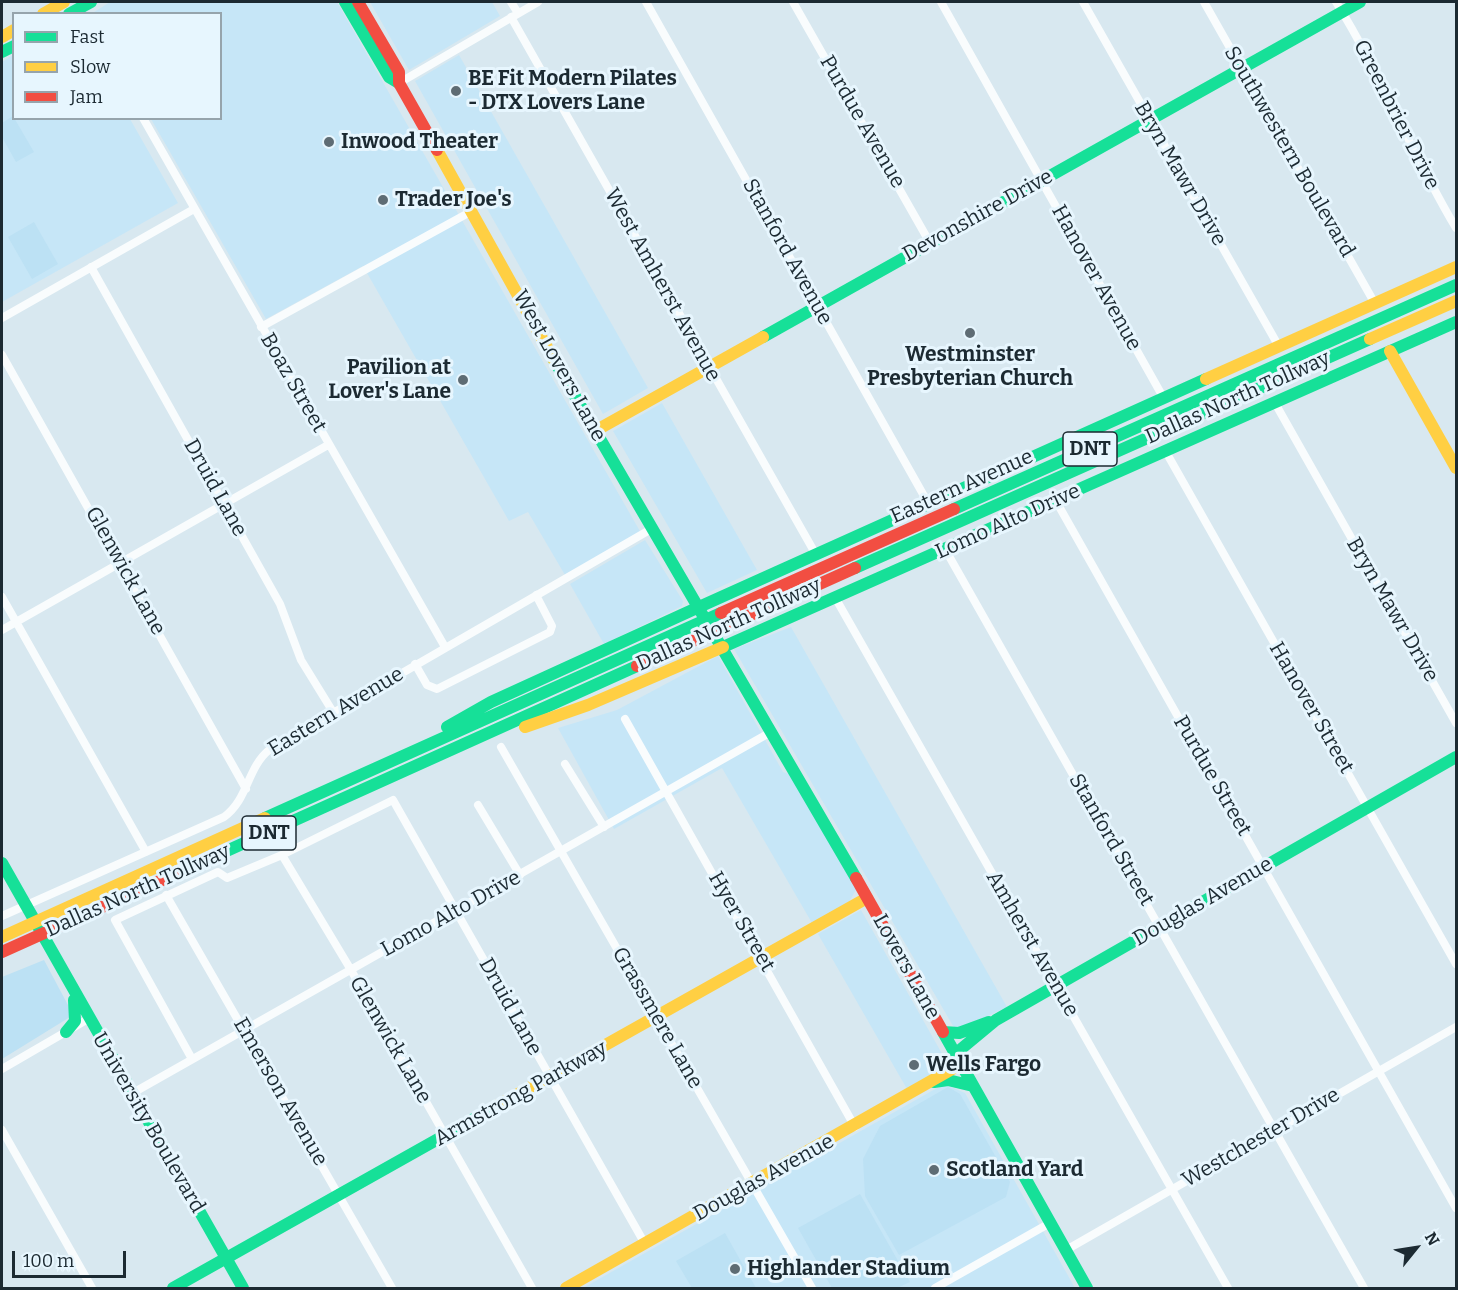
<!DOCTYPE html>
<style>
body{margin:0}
#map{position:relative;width:1458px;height:1290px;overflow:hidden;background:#d8e8f0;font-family:Bitter,serif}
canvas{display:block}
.frame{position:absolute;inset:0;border:3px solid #1c2a32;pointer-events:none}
.legend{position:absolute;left:12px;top:12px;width:210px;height:108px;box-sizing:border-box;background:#e7f6fe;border:2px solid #96a4ac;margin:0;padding:8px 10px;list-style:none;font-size:18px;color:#1c2a32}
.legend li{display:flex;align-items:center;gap:12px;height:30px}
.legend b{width:30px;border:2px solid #96a4ac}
.north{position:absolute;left:1386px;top:1218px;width:60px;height:60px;-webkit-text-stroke:4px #e7f6fe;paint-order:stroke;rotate:60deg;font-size:16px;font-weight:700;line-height:24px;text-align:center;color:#1c2a32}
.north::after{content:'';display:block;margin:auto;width:21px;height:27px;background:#1c2a32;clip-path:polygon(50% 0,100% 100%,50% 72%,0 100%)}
.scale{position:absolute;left:12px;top:1251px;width:114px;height:27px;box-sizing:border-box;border:3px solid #1c2a32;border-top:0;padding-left:8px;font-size:18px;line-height:21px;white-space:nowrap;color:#1c2a32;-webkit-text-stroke:4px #e7f6fe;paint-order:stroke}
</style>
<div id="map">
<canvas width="1458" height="1290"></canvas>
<div class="frame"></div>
<ul class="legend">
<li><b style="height:8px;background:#16e098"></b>Fast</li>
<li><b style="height:8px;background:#ffcf43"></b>Slow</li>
<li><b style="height:8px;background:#f24e42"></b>Jam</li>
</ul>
<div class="north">N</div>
<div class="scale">100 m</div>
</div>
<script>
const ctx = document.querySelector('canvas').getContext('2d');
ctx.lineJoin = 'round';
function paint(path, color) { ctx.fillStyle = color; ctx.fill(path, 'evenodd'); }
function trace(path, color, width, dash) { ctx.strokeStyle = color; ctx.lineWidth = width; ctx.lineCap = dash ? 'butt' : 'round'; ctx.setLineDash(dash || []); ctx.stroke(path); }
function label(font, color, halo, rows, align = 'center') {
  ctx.font = font + ' Bitter,serif'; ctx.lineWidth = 6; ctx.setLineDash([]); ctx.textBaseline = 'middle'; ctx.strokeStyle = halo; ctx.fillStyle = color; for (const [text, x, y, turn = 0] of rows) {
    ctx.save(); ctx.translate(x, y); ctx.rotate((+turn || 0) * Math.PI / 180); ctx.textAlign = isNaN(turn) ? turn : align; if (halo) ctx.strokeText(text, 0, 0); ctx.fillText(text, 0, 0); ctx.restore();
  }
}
paint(new Path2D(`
 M110,2H337L641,533L565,575L528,512L509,521L363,266L266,319L151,119L220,118V14H91Z
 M370,2H492L500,16L409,70Z
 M13,55L14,118L130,119L178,203L2,302V62Z
 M459,55L648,388L603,414L415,81Z
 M662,403L757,570L707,593L613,431Z
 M645,540L683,601L682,606L604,644L570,584Z
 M791,627L1007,1007L956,1031L734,649Z
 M718,656L783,772L792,775L857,888L849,902L812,923L722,768L614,829L558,728L617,710Z
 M861,910L945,1059L942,1067L907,1089L818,934Z
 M944,1084L965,1093L1075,1288H583Z`), '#c6e6f7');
paint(new Path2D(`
 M13,116L34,152L16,162L2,137V123Z
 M34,222L58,264L32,279L8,237Z
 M44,960L69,1007L70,1017L2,1059V977Z
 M948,1087L960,1094L1010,1182L1006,1197L899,1255L865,1196L863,1159L880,1126Z
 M860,1194L910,1282L897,1288H832L798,1228Z
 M725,1233L756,1288H692L676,1261Z`), '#bce1f4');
trace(new Path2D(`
 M511,2L518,13
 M646,2L928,503
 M793,2L930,243
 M941,2L1163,397
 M1083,2L1278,345
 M1204,2L1374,302
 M1336,2C1381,74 1412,155 1456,228
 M511,17L815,553
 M399,83L538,2
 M143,118L445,647
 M91,267L280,604L301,660L333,712
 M2,318L194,209
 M261,327L472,211
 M2,355L246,789
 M1275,403L1456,723
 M1166,452L1456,964
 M1056,501L1456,1208
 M945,549L1364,1288
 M2,597L146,852
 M836,599L1228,1288
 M2,630L328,445
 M415,664L427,685L437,689L550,632L552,626L536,595
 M625,719L855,1127
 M501,747L812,1288
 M565,764L604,827
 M478,805L520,875
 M282,855L351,970L532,1288
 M166,895L392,1288
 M2,916L224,817C248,800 247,768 269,750L653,528
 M192,1059L115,920L218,872L227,878L282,855L393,800L645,1244
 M2,1069L88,1019
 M131,1094L771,732
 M2,1130L92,1288
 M1066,1250L1456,1027
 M935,1288L1050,1223`), '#f9fcfd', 8);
trace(new Path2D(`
 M345,2L389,77L399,83
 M69,14L91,2
 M2,52L14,46
 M763,337L1360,2
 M554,360L856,878
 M954,509L1456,285
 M855,568L1370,339
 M699,607L1206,379
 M723,647L1456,322
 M447,727L491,702L699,607
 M265,818L721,613
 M2,863L243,1288
 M191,867L637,666
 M66,1032L75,1021L74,1000
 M943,1032L1087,1288
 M943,1032L959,1033L989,1022
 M955,1054L996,1020L1456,757
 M934,1082L948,1080L973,1086
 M173,1288L495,1107`), '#16e098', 12);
trace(new Path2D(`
 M43,14L64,2
 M2,37L14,30
 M437,150L554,360
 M1370,339L1456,301
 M1390,351L1456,468
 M1206,379L1456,267
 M595,431L763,337
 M525,727L588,705L723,647
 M2,937L265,818
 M495,1107L867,898
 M566,1288L961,1064`), '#ffcf43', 12);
trace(new Path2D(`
 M358,2L399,72V83L437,150
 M721,613L954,509
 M637,666L855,568
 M856,878L943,1032
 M2,952L191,867`), '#f24e42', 12);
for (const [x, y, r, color] of [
 [456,91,6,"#5e6c74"],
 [329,142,6,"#5e6c74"],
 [383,200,6,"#5e6c74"],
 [970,333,6,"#5e6c74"],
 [463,380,6,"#5e6c74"],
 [914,1065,6,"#5e6c74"],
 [934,1170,6,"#5e6c74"],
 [735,1269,6,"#5e6c74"]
]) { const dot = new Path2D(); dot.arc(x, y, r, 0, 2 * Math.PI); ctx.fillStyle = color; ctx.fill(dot); trace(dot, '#e7f6fe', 2); }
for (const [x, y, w] of [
 [1090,449,54],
 [269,833,54]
]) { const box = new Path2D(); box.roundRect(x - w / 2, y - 17, w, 34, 4.5); ctx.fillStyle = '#e7f6fe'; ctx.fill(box); trace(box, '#1c2a32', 1.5); }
label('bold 20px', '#1c2a32', null, [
 ["DNT",1090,449],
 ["DNT",269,833]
]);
label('bold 21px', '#1c2a32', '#e7f6fe', [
 ["BE Fit Modern Pilates",468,79],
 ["- DTX Lovers Lane",468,103],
 ["Inwood Theater",341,142],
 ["Trader Joe's",395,200],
 ["Westminster",970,355,"center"],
 ["Presbyterian Church",970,379,"center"],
 ["Pavilion at",451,368,"right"],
 ["Lover's Lane",451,392,"right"],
 ["Wells Fargo",926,1065],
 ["Scotland Yard",946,1170],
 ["Highlander Stadium",747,1269]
], 'left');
label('21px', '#1c2a32', '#e7f6fe', [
 ["Greenbrier Drive",1396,115,63],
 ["Purdue Avenue",862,122,60],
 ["Southwestern Boulevard",1289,152,60],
 ["Bryn Mawr Drive",1180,174,60],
 ["Devonshire Drive",978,216,-29],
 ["Stanford Avenue",787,252,61],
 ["Hanover Avenue",1096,278,61],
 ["West Amherst Avenue",662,285,61],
 ["West Lovers Lane",559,366,61],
 ["Boaz Street",293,383,60],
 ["Dallas North Tollway",1238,398,-24],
 ["Eastern Avenue",962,487,-24],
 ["Druid Lane",215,488,61],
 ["Lomo Alto Drive",1008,522,-24],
 ["Glenwick Lane",125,571,61],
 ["Bryn Mawr Drive",1392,610,60],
 ["Dallas North Tollway",729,625,-24],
 ["Hanover Street",1311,708,60],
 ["Eastern Avenue",336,712,-31],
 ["Purdue Street",1212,776,60],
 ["Stanford Street",1111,840,60],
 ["Dallas North Tollway",138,891,-24],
 ["Douglas Avenue",1203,902,-30],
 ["Lomo Alto Drive",451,914,-29],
 ["Hyer Street",741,922,60],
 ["Amherst Avenue",1032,944,60],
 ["Lovers Lane",906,967,61],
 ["Druid Lane",510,1007,61],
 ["Grassmere Lane",657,1018,60],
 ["Glenwick Lane",390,1040,60],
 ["Emerson Avenue",280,1092,60],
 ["Armstrong Parkway",521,1094,-29],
 ["University Boulevard",148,1123,60],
 ["Westchester Drive",1261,1138,-30],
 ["Douglas Avenue",764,1178,-29]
]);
</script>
